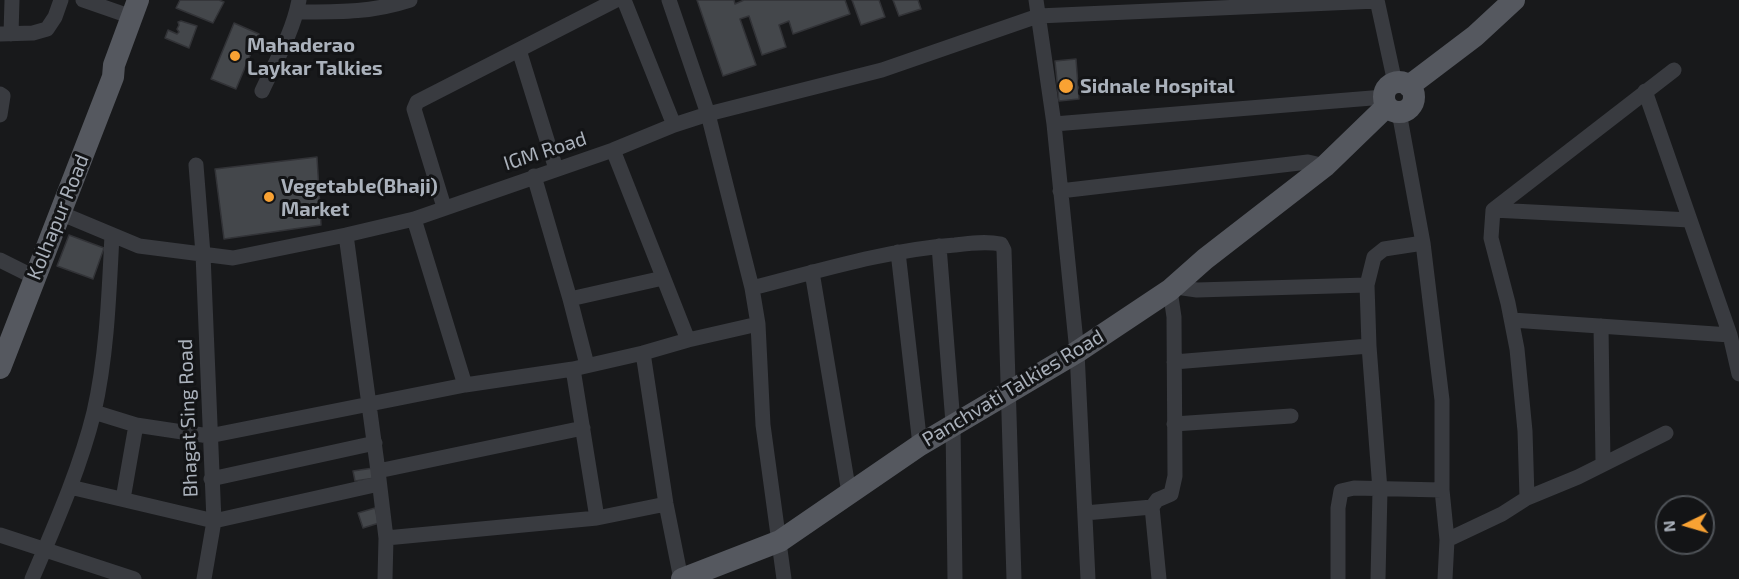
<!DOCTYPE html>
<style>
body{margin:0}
#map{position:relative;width:1739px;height:579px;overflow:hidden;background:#18191b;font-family:"Exo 2",sans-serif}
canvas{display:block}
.north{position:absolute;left:1655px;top:495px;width:60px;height:60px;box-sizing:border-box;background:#131416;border:2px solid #4f5358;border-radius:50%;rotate:265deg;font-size:16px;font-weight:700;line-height:24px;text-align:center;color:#aab1bb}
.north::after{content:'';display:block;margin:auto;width:21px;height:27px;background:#f9a233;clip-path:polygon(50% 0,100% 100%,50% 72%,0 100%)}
</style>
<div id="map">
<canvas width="1739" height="579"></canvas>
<div class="north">N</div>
</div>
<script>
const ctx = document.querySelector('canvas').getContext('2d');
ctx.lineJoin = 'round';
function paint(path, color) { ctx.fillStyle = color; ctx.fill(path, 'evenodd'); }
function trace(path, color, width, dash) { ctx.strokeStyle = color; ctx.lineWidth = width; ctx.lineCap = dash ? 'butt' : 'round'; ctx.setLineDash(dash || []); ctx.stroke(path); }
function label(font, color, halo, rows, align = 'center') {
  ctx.font = font + ' "Exo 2",sans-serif'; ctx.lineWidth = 6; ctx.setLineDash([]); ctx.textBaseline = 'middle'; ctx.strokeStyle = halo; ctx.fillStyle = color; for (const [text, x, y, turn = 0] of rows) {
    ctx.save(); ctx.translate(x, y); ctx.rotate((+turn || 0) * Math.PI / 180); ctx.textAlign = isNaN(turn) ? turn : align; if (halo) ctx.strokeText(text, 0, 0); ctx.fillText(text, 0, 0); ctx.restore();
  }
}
const building = new Path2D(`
 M180,0H219L224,2L213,23L176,8Z
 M697,0H734L735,4L744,0H845L850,14L793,34L789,21L779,25L786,47L762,55L749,16L740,19L756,65L723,76Z
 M852,0H879L885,17L861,25Z
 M893,0H918L921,9L899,16Z
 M181,21L197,26L189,48L165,38L168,30L177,34L179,32L177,29L179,25L178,22Z
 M234,23L259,34L236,89L211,79Z
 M1076,59L1079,99L1059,101L1055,61Z
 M317,157L321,225L224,239L215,169Z
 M69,235L104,248L93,279L57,266Z
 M373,468L375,478L355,481L353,471Z
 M375,508L379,523L363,528L358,513Z`);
paint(building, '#44474b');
trace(building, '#323337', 1.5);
trace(new Path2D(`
 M83,0L132,17
 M624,0L674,125
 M669,0L708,114L752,288L758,324L763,425L784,579
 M1036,0L1054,124L1077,352L1088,579
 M1377,0L1395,83
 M297,12C338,12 370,13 410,0
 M0,34L33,33L47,29L55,17L61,0
 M11,34L12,0
 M519,50L556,169
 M262,91C276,61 293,32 299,0
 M1645,91L1690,220
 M0,94L3,96L0,115
 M1399,112L1423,243L1442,400V490L1447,540L1445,579
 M1054,124L1384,97
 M613,150L688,340
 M196,165L203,254L214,521L204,579
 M534,176L570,299L587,365
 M1060,191L1308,162L1325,166
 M444,207L414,109L417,102L616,0
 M1493,210L1674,70
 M60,213L139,246L233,258L346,235L414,219L613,150L674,125L708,114L882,70L1038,16L1377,1
 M414,219L465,385
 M346,235L378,471L386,538L385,579
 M939,246L953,423L955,579
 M898,252L920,445
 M0,260L34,277
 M812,272L849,493
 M1179,283L1183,288L1197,290L1367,285
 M752,288C819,271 886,250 955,245C970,243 986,241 1001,244L1004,250L1014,579
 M570,299L663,278
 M1512,320L1730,335
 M1601,326L1603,463
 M643,353L666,504L681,579
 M1174,362L1369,346
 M94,412L136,425L209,436L465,385L573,369L643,353L688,340L758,324
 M1174,424L1291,416
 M378,471L583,428
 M211,479L375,443
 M70,487L214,521L379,484
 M1527,498L1525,431L1517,349L1508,303L1491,238L1493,210L1690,220L1730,335L1739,374
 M123,499L136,425
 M1085,513L1152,507
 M597,518L666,504
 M0,535L134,579
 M386,538L597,518L573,369
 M1447,540L1502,514L1527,498L1578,477L1666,433
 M32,579C55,525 80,469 94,412C107,355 109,294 112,235
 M1159,579L1152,507L1157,500L1171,494L1175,476L1174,317L1170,290
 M1338,579V508L1341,491L1354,488L1442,490
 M1378,579L1380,490L1369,346L1367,285L1374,257L1384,249L1423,243`), '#393b40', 15);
trace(new Path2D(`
 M1384 97a15 15 0 1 1 30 0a15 15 0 1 1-30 0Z
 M1409,86L1475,36L1514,0
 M0,368L113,77L114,65L138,0
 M682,579L780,541L920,445L1077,352L1170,290L1205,259L1325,166L1387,106`), '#55585f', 22);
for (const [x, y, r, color] of [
 [235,56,6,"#f9a233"],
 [1066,86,8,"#f9a233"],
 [269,197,6,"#f9a233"]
]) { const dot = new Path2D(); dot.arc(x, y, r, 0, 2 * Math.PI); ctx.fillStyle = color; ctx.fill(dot); trace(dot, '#131416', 2); }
label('bold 20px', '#aab1bb', '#131416', [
 ["Mahaderao",247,45],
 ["Laykar Talkies",247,68],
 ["Sidnale Hospital",1080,86],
 ["Vegetable(Bhaji)",281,186],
 ["Market",281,209]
], 'left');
label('20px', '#aab1bb', '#131416', [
 ["IGM Road",545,151,-18],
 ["Kolhapur Road",58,217,-68],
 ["Panchvati Talkies Road",1013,388,-31],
 ["Bhagat Sing Road",188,418,-92]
]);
</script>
